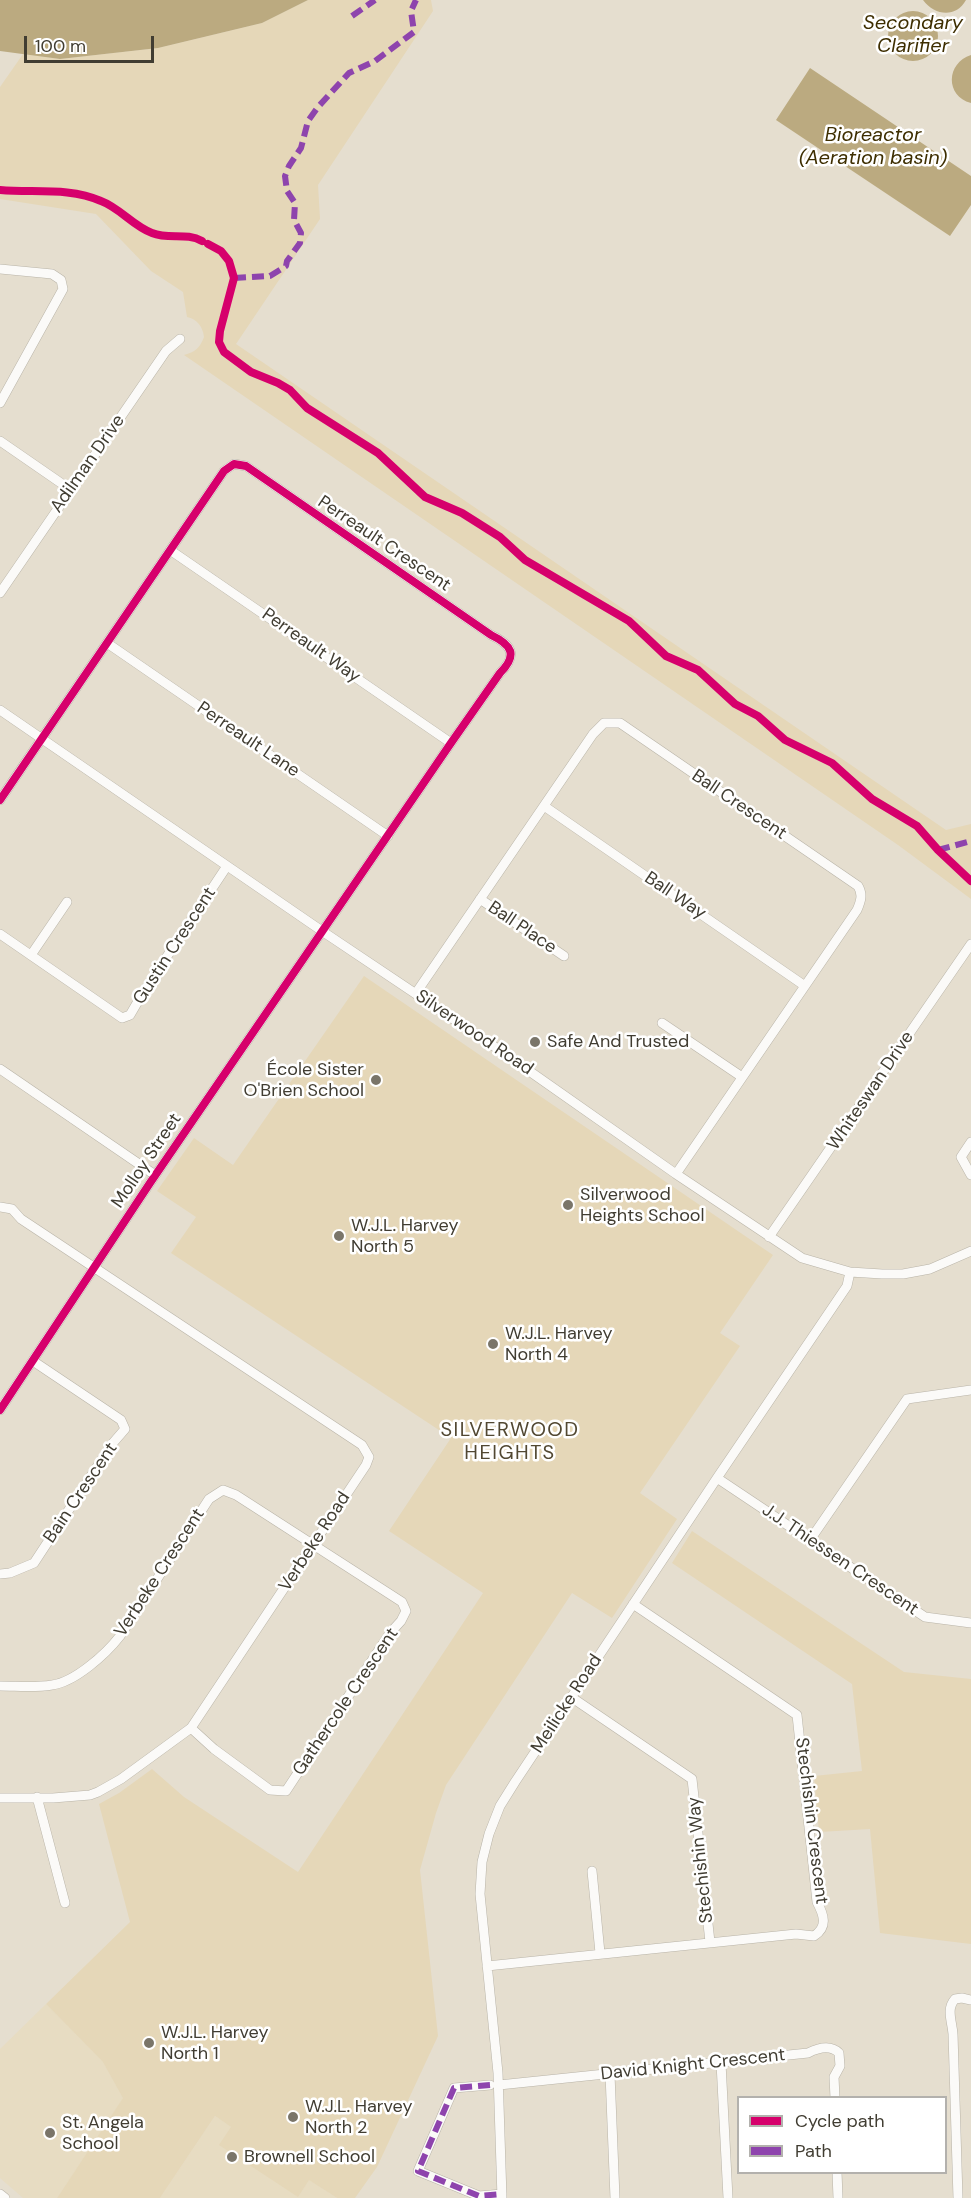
<!DOCTYPE html>
<meta charset="utf-8">
<style>
body{margin:0}
#map{position:relative;width:971px;height:2198px;overflow:hidden;background:#e5decf;font-family:"DM Sans",sans-serif}
canvas{display:block}
.legend{position:absolute;left:737px;top:2096px;width:210px;height:78px;box-sizing:border-box;background:#fff;border:2px solid #b3b1ad;margin:0;padding:8px 10px;list-style:none;font-size:18px;color:#413d32}
.legend li{display:flex;align-items:center;gap:12px;height:30px}
.legend b{width:30px;border:2px solid #b3b1ad}
.scale{position:absolute;left:24px;top:36px;width:130px;height:27px;box-sizing:border-box;border:3px solid #413d32;border-top:0;padding-left:8px;font-size:18px;line-height:21px;white-space:nowrap;color:#413d32;-webkit-text-stroke:4px #fff;paint-order:stroke}
</style>
<div id="map">
<canvas width="971" height="2198"></canvas>
<ul class="legend">
<li><b style="height:8px;background:#d6006c"></b>Cycle path</li>
<li><b style="height:8px;background:#8e44ad"></b>Path</li>
</ul>
<div class="scale">100 m</div>
</div>
<script>
const ctx = document.querySelector('canvas').getContext('2d');
ctx.lineJoin = 'round';
function paint(path, color) { ctx.fillStyle = color; ctx.fill(path, 'evenodd'); }
function trace(path, color, width, dash) { ctx.strokeStyle = color; ctx.lineWidth = width; ctx.lineCap = dash ? 'butt' : 'round'; ctx.setLineDash(dash || []); ctx.stroke(path); }
function label(font, color, halo, rows, align = 'center') {
  ctx.font = font + ' "DM Sans",sans-serif'; ctx.lineWidth = 5; ctx.setLineDash([]); ctx.textBaseline = 'middle'; ctx.strokeStyle = halo; ctx.fillStyle = color; for (const [text, x, y, turn = 0] of rows) {
    ctx.save(); ctx.translate(x, y); ctx.rotate((+turn || 0) * Math.PI / 180); ctx.textAlign = isNaN(turn) ? turn : align; if (halo) ctx.strokeText(text, 0, 0); ctx.fillText(text, 0, 0); ctx.restore();
  }
}
paint(new Path2D(`
 M46,2004L130,2089L57,2198H23L0,2178V2049Z
 M215,2116L337,2198H160Z`), '#e7dcc2');
paint(new Path2D(`
 M308,0H431L433,11L318,185L320,219L236,344L946,830L971,824V899L898,845L184,355C195,352 200,348 204,337C203,327 197,319 187,317L183,292L151,271L96,214L0,199V87L23,54L60,59L158,48L262,23Z
 M364,976L773,1255L720,1333L740,1346L640,1493L677,1519L612,1618L572,1593L446,1785L436,1813L420,1870L438,2036L377,2167L355,2198H337L309,2180L298,2197L219,2145L231,2127L215,2116L160,2198H57L123,2098L103,2062L46,2004L130,1922L99,1804L119,1793L152,1769L184,1797L298,1872L483,1593L389,1531L451,1438L171,1253L196,1217L157,1191L194,1138L233,1165Z
 M692,1531L904,1672L971,1679V1944L880,1933L870,1829L819,1832L814,1776L862,1771L852,1684L672,1563Z`), '#e5d7b8');
paint(new Path2D(`
 M0,0H308L262,23L158,48L60,59L0,51Z
 M923,0H966C956,18 935,16 923,0Z
 M888 36a25 25 0 1 1 50 0a25 25 0 1 1-50 0Z
 M971,55V103C945,96 946,63 971,55Z
 M810,68L971,176V205L950,236L776,120Z`), '#bbaa80');
const minor = new Path2D(`
 M0,269L52,274L61,280L63,289L0,403
 M0,441L71,490
 M170,550L451,743
 M0,593L166,351L180,339
 M107,643L388,836
 M0,710L322,931L495,1047L676,1174L802,1258L850,1272L882,1274H903L930,1269L971,1251
 M0,800L224,471L234,464L246,466L491,635C512,645 518,655 500,673L451,743L150,1183L0,1410
 M544,806L805,986
 M480,899L564,956
 M0,934L122,1018L130,1015L144,991L227,866
 M31,955L67,902
 M416,993L593,734L604,723H620L858,886C863,894 861,901 857,910L676,1174
 M662,1023L742,1077
 M0,1069L155,1175
 M971,1142L961,1157L971,1175
 M0,1207L12,1209L21,1219L362,1445L369,1457L366,1465L191,1728L121,1779L98,1792L90,1795L53,1798H0
 M769,1237L971,944
 M717,1478L925,1617L971,1623
 M810,1540L907,1399L971,1390
 M0,1574L10,1573L34,1563L112,1444L125,1429L121,1420L33,1361
 M0,1686C17,1686 35,1688 52,1685C75,1682 106,1654 120,1636L209,1499L223,1490L236,1495L402,1602L406,1611L401,1621L390,1633L286,1791L270,1790L214,1749L191,1728
 M571,1697L692,1779L710,1942
 M37,1797L65,1903
 M592,1871L600,1953
 M487,1966L796,1934L814,1936C828,1927 824,1915 817,1902L797,1715L633,1604
 M721,2063L728,2198
 M610,2074L615,2198
 M490,2085L454,2088L418,2171L479,2196L502,2194
 M499,2085L808,2053C818,2048 830,2044 839,2053L840,2066L834,2077L835,2098
 M837,2172L838,2198
 M0,2194L5,2198
 M502,2198L498,2073L480,1894L482,1862L489,1834L500,1806L515,1782L717,1478L847,1286L850,1272
 M958,2198L953,2034C952,2021 946,2009 955,1999L962,1998L971,2000`);
trace(minor, '#b8b3a7', 10);
trace(minor, '#fbfaf8', 9);
trace(new Path2D(`
 M352,16L375,0
 M234,278L270,276L286,266L287,261L300,243L301,233L294,220L295,203L287,191L285,176L289,166L301,148L308,121L318,107L349,73L375,61L414,32L411,11L416,0
 M938,850L971,841
 M490,2085L454,2088L418,2171L479,2196L502,2194`), '#8e44ad', 6, [12, 6]);
trace(new Path2D(`
 M0,190C34,193 69,187 101,201C120,208 133,226 152,233C169,240 186,232 202,241
 M208,244L221,251L229,261L234,278L220,331L219,342L224,352L251,372L278,383L290,390L307,408L378,453L425,497L462,513L500,537L525,560L629,621L666,656L698,670L735,704L758,716L785,740L832,763L872,799L917,826L938,850L971,881
 M0,800L224,471L234,464L246,466L491,635C512,645 518,655 500,673L451,743L150,1183L0,1410`), '#d6006c', 8);
for (const [x, y, r, color] of [
 [535,1042,6,"#7a7569"],
 [376,1080,6,"#7a7569"],
 [568,1205,6,"#7a7569"],
 [339,1236,6,"#7a7569"],
 [493,1344,6,"#7a7569"],
 [149,2043,6,"#7a7569"],
 [293,2117,6,"#7a7569"],
 [50,2133,6,"#7a7569"],
 [232,2157,6,"#7a7569"]
]) { const dot = new Path2D(); dot.arc(x, y, r, 0, 2 * Math.PI); ctx.fillStyle = color; ctx.fill(dot); trace(dot, '#fff', 2); }
label('18px', '#413d32', '#fff', [
 ["Adilman Drive",88,464,-55],
 ["Perreault Crescent",384,544,34],
 ["Perreault Way",311,646,35],
 ["Perreault Lane",248,740,34],
 ["Ball Crescent",739,805,34],
 ["Ball Way",675,896,34],
 ["Ball Place",522,928,34],
 ["Gustin Crescent",175,946,-57],
 ["Silverwood Road",474,1033,34],
 ["Whiteswan Drive",871,1091,-56],
 ["Molloy Street",147,1161,-56],
 ["Bain Crescent",81,1493,-56],
 ["Verbeke Road",315,1542,-57],
 ["J.J. Thiessen Crescent",840,1560,34],
 ["Verbeke Crescent",160,1573,-57],
 ["Gathercole Crescent",346,1702,-56],
 ["Meilicke Road",567,1704,-57],
 ["Stechishin Crescent",811,1821,83],
 ["Stechishin Way",701,1860,-96],
 ["David Knight Crescent",693,2065,-6]
]);
label('18px', '#413d32', '#fff', [
 ["Safe And Trusted",547,1042],
 ["École Sister",364,1070,"right"],
 ["O'Brien School",364,1091,"right"],
 ["Silverwood",580,1195],
 ["Heights School",580,1216],
 ["W.J.L. Harvey",351,1226],
 ["North 5",351,1247],
 ["W.J.L. Harvey",505,1334],
 ["North 4",505,1355],
 ["W.J.L. Harvey",161,2033],
 ["North 1",161,2054],
 ["W.J.L. Harvey",305,2107],
 ["North 2",305,2128],
 ["St. Angela",62,2123],
 ["School",62,2144],
 ["Brownell School",244,2157]
], 'left');
label('italic 20px', '#3e2e00', '#fff', [
 ["Secondary",913,24],
 ["Clarifier",913,47],
 ["Bioreactor",873,136],
 ["(Aeration basin)",873,159]
]);
ctx.letterSpacing = '1.5px';
label('20px', '#524832', '#fff', [
 ["SILVERWOOD",510,1431],
 ["HEIGHTS",510,1454]
]);
ctx.letterSpacing = '0px';
</script>
